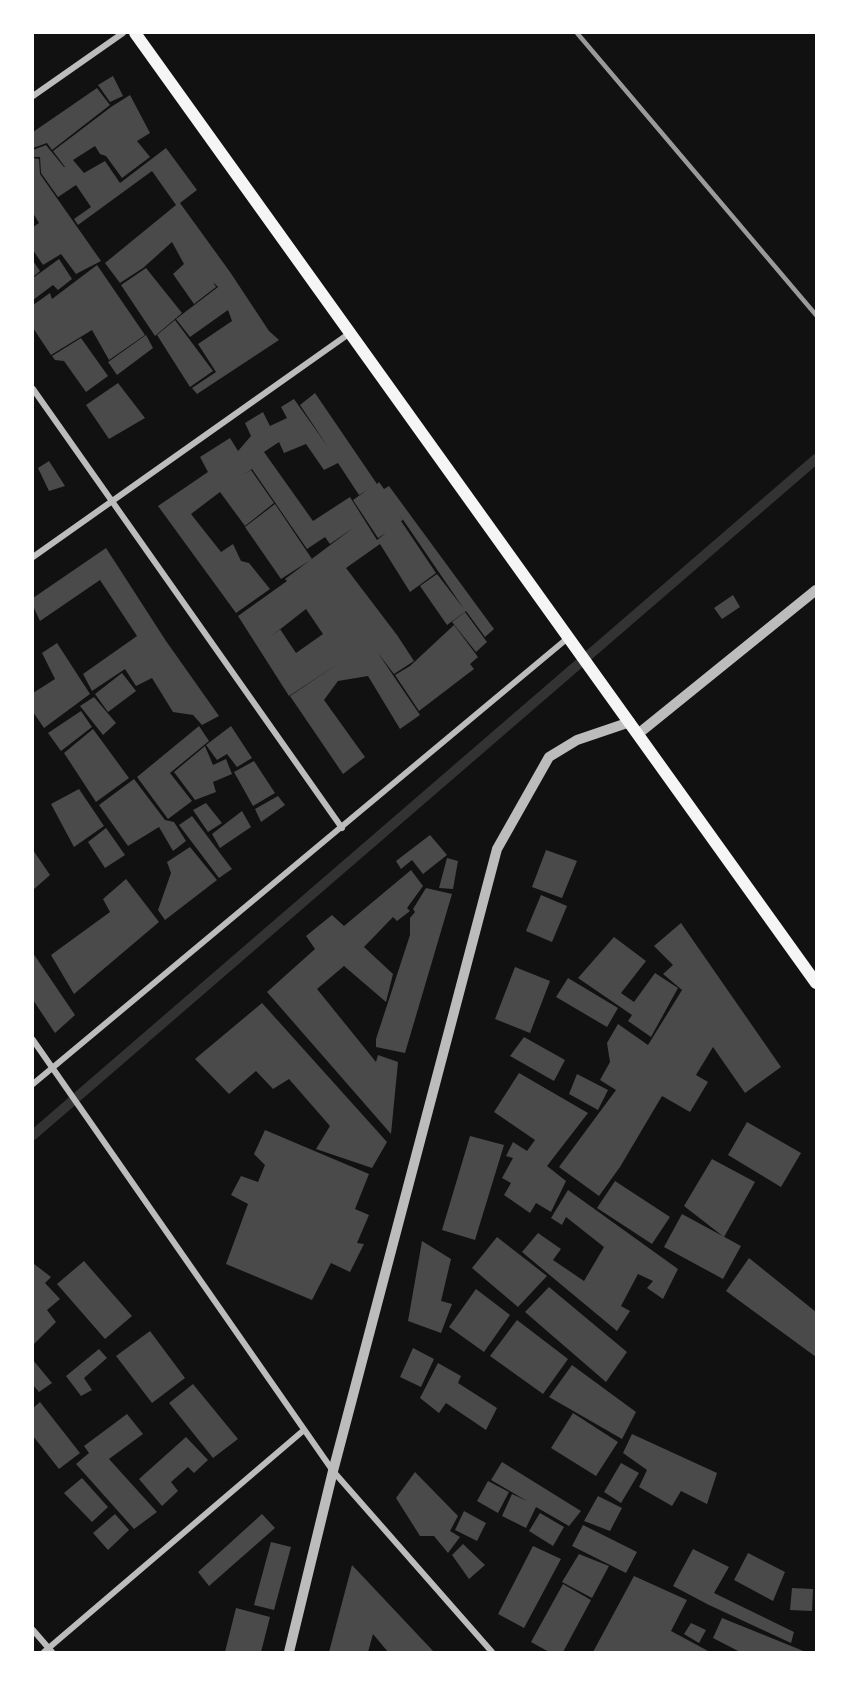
<!DOCTYPE html>
<style>
body{margin:0}
#map{position:relative;width:849px;height:1685px;overflow:hidden;background:#111;font-family:"Public Sans",sans-serif}
canvas{display:block}
.frame{position:absolute;inset:0;border:34px solid #fff;pointer-events:none}
</style>
<div id="map">
<canvas width="849" height="1685"></canvas>
<div class="frame"></div>
</div>
<script>
const ctx = document.querySelector('canvas').getContext('2d');
ctx.lineJoin = 'round';
function trace(path, color, width, dash) { ctx.strokeStyle = color; ctx.lineWidth = width; ctx.lineCap = dash ? 'butt' : 'round'; ctx.setLineDash(dash || []); ctx.stroke(path); }
function paint(path, color) { ctx.fillStyle = color; ctx.fill(path, 'evenodd'); }
trace(new Path2D(`
 M33,1135L816,459`), '#333', 10);
paint(new Path2D(`
 M113,76L123,96L110,102L98,85Z
 M97,88L110,105L52,150L47,143L33,148V132Z
 M130,95L150,133L137,141L150,157L122,178L106,156L100,154L95,146L73,160L84,173L105,161L120,183L166,148L197,190L180,203L230,272L269,331L279,340L197,394L192,388L216,372L198,344L232,321L228,310L190,337L176,319L218,287L213,282L216,287L194,304L173,274L184,264L172,242L143,268L120,283L105,263L176,205L152,171L78,225L74,219L91,207L76,185L58,197L41,173L40,157H33V150L46,145L64,167H65L53,151L111,107Z
 M33,158L39,159L40,174L101,261L76,274L61,254L43,265L33,250V227L39,223L33,213Z
 M59,259L72,279L58,290L53,285L33,300V278Z
 M33,261L40,271L33,277Z
 M97,265L145,335L109,360L92,330L51,355L33,328V305L50,293L52,299Z
 M146,268L182,313L155,336L121,285Z
 M175,320L213,371L190,387L157,335Z
 M146,335L153,348L117,375L108,362Z
 M81,338L108,376L86,392L64,361L55,360L52,356Z
 M118,383L145,418L109,439L86,405Z
 M315,393L377,484L379,482L384,489L389,486L494,629L485,637L466,611L447,625L420,586L437,574L464,609L397,511L403,520L401,521L436,573L410,592L380,544L346,568L397,635L414,661L394,674L378,653L420,715L400,729L368,676L338,681L324,700L365,757L343,774L290,696L339,663L289,696L238,616L287,581L285,579L353,528L330,544L325,537L307,549L252,469L241,476L251,470L274,503L245,526L220,492L191,514L221,552L233,544L241,561L249,563L270,589L236,613L158,506L208,472L200,457L230,438L238,451L251,436L245,423L263,412L270,426L287,418L281,407L294,399L328,447L300,405ZM279,442L284,453L306,444L324,470L338,463L359,495L367,490L353,500L378,538L386,533L377,540L350,497L313,521L264,452ZM306,609L323,634L296,653L280,629L269,638Z
 M49,461L65,486L49,491L38,468Z
 M275,504L312,559L281,579L245,527Z
 M106,548L166,641L219,716L202,725L193,715L173,712L152,678L136,686L125,669L92,691L83,674L137,636L100,580L40,621L33,606V598Z
 M733,595L740,607L722,619L714,608Z
 M465,612L487,642L476,652L452,622Z
 M454,625L478,657L470,664L474,669L419,711L395,675L410,666Z
 M57,643L90,694L44,728L33,712V693L55,679L42,653Z
 M122,673L136,691L108,712L95,694Z
 M94,697L116,723L103,735L80,706Z
 M81,711L92,727L61,751L48,733Z
 M199,726L209,741L170,773L192,801L168,819L137,777Z
 M231,726L252,758L237,767L227,754L217,760L206,745Z
 M93,729L129,778L96,802L64,753Z
 M205,746L213,765L226,759L232,774L213,782L216,792L195,800L174,772Z
 M254,761L275,793L253,806L234,772Z
 M134,779L165,820L174,822L186,841L173,851L159,827L128,846L99,805Z
 M79,789L104,826L74,847L51,804Z
 M278,796L285,805L261,822L255,809Z
 M206,803L222,823L208,832L193,810Z
 M242,811L251,827L220,848L212,834Z
 M192,816L232,869L219,878L179,825Z
 M106,828L125,855L105,868L88,842Z
 M430,835L447,855L423,874L412,860L401,869L396,861Z
 M190,847L217,880L165,920L158,910L171,873L167,862Z
 M33,850L50,875L33,890Z
 M546,850L577,861L562,898L532,887Z
 M447,858L458,861L453,889L439,888Z
 M411,870L423,886L407,908L410,911L397,921L393,917L364,947L393,974L386,1002L344,966L317,989L376,1062L378,1055L398,1062L391,1134L267,992L315,949L306,936L332,915L344,926Z
 M126,879L159,922L74,994L51,955L110,912L103,899Z
 M426,888L452,894L405,1053L376,1047V1039L410,935V918L415,912L413,909Z
 M541,895L567,906L552,942L526,931Z
 M681,923L781,1067L745,1093L713,1047L696,1075L708,1082L690,1112L662,1096L620,1167L599,1196L559,1167L616,1090L600,1080L610,1062L607,1043L618,1024L648,1045L682,990L663,974L673,965L654,946Z
 M614,937L646,961L621,993L634,1002L655,973L678,988L651,1037L628,1021L632,1015L578,978Z
 M33,953L75,1015L55,1033L33,1000Z
 M515,967L550,981L530,1033L495,1019Z
 M568,978L618,1008L607,1027L556,997Z
 M262,1003L387,1142L372,1168L316,1149L330,1126L289,1079L273,1089L256,1071L229,1094L195,1059Z
 M524,1037L565,1060L554,1081L510,1056Z
 M519,1073L588,1113L547,1166L566,1181L551,1212L536,1203L530,1213L504,1195L511,1183L502,1178L513,1158L506,1156L513,1142L527,1151L535,1140L494,1112Z
 M577,1074L608,1090L598,1110L569,1094Z
 M747,1122L801,1153L781,1187L728,1155Z
 M265,1130L369,1174L355,1209L369,1215L357,1243L364,1244L350,1272L331,1263L312,1300L226,1264L248,1204L231,1195L241,1176L258,1182L265,1165L254,1154Z
 M470,1136L504,1145L475,1240L442,1230Z
 M712,1159L755,1182L724,1237L684,1206Z
 M615,1181L670,1217L652,1244L597,1208Z
 M568,1190L678,1269L663,1299L647,1288L653,1281L638,1274L621,1306L630,1311L617,1331L522,1252L538,1233L561,1249L553,1260L584,1281L604,1247L566,1217L562,1225L551,1218Z
 M682,1214L741,1246L723,1279L664,1247Z
 M497,1237L547,1276L518,1307L472,1268Z
 M422,1241L451,1259L441,1301L452,1304L441,1333L408,1321Z
 M749,1258L816,1312V1357L726,1291Z
 M84,1261L132,1316L105,1339L57,1284Z
 M34,1264L51,1277L45,1283L60,1299L47,1310L56,1322L33,1345Z
 M549,1287L627,1352L606,1382L525,1312Z
 M476,1289L510,1315L484,1352L449,1327Z
 M517,1320L568,1359L543,1394L490,1356Z
 M150,1331L185,1378L152,1403L116,1356Z
 M413,1348L434,1359L421,1387L400,1377Z
 M99,1349L107,1358L84,1378L92,1390L81,1396L66,1376Z
 M33,1360L52,1383L39,1392L33,1385Z
 M438,1363L461,1376L458,1383L497,1408L486,1430L446,1403L439,1413L420,1398Z
 M572,1365L636,1412L622,1439L549,1397Z
 M193,1384L238,1439L213,1458L169,1403Z
 M40,1402L80,1453L59,1469L33,1436V1408Z
 M573,1413L618,1442L596,1476L551,1448Z
 M127,1414L143,1434L109,1459L157,1512L134,1529L76,1464L89,1453L84,1446Z
 M632,1434L717,1473L707,1504L681,1491L672,1506L639,1487L647,1470L623,1453Z
 M186,1437L208,1460L194,1473L188,1467L171,1482L178,1491L162,1506L139,1479Z
 M502,1462L581,1511L569,1526L536,1507L526,1528L502,1516L512,1494L527,1501L491,1480Z
 M621,1463L639,1473L621,1503L604,1492Z
 M415,1472L458,1516L450,1531L460,1537L448,1553L434,1536H420L396,1498Z
 M82,1478L108,1507L92,1522L64,1493Z
 M488,1481L509,1492L498,1513L477,1501Z
 M598,1496L622,1508L610,1531L584,1521Z
 M464,1511L486,1523L477,1541L455,1530Z
 M540,1513L564,1527L553,1546L529,1531Z
 M115,1514L129,1530L108,1550L93,1533Z
 M262,1514L275,1528L209,1586L198,1572Z
 M583,1525L637,1552L626,1573L572,1546Z
 M271,1542L291,1547L274,1610L254,1605Z
 M463,1544L485,1565L469,1579L452,1555Z
 M533,1546L561,1559L524,1628L498,1614Z
 M693,1549L729,1567L714,1593L794,1632L791,1643L709,1605L673,1586Z
 M748,1553L785,1572L773,1601L734,1580Z
 M579,1554L609,1566L592,1598L562,1582Z
 M352,1565L434,1652H388L373,1634L368,1652H329Z
 M634,1576L687,1600L671,1631L710,1652H593Z
 M563,1584L591,1600L563,1652H549L531,1642Z
 M792,1588L813,1589L812,1611L790,1610Z
 M236,1608L270,1617L261,1652H225Z
 M722,1618L806,1652H740L713,1638Z
 M691,1623L706,1630L699,1643L684,1634Z`), '#4a4a4a');
trace(new Path2D(`
 M33,96L123,33
 M33,389L342,828
 M33,557L350,333
 M33,1040L333,1471L492,1652
 M33,1084L569,637
 M33,1630L52,1652
 M44,1652L304,1430`), '#bcbcbc', 6);
trace(new Path2D(`
 M638,734L816,590
 M289,1652L333,1471L497,849L549,757L577,740L630,722`), '#bcbcbc', 10);
trace(new Path2D(`
 M135,33L816,983`), '#f5f5f5', 12);
trace(new Path2D(`
 M577,33L816,315`), '#9a9a9a', 4.5);
</script>
